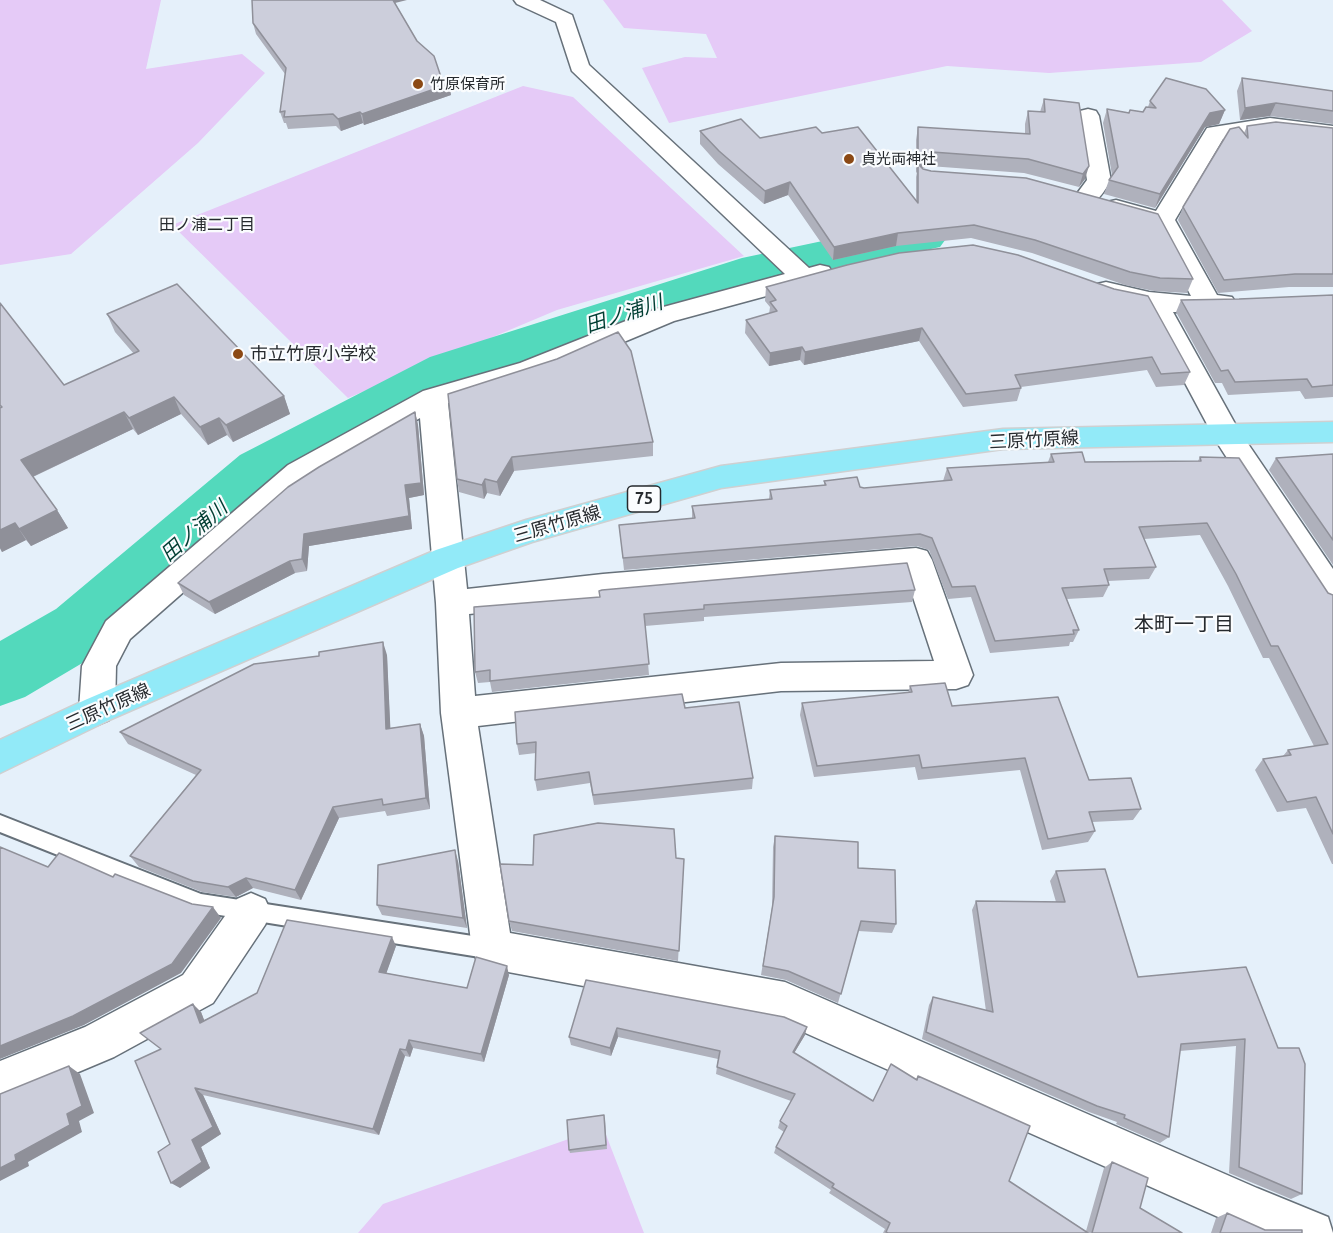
<!DOCTYPE html>
<meta charset="utf-8">
<style>
body{margin:0}
canvas{display:block;background:#e5f0fa}
</style>
<canvas width="1333" height="1233"></canvas>
<script>
const ctx = document.querySelector('canvas').getContext('2d');
ctx.lineJoin = 'round';
function paint(path, color) { ctx.fillStyle = color; ctx.fill(path, 'evenodd'); }
function trace(path, color, width, dash) { ctx.strokeStyle = color; ctx.lineWidth = width; ctx.lineCap = dash ? 'butt' : 'round'; ctx.setLineDash(dash || []); ctx.stroke(path); }
function label(font, color, halo, rows, align = 'center') {
  ctx.font = font + ' Ubuntu,"Noto Sans JP",sans-serif'; ctx.lineWidth = 4.5; ctx.setLineDash([]); ctx.textBaseline = 'middle'; ctx.strokeStyle = halo; ctx.fillStyle = color; for (const [text, x, y, turn = 0] of rows) {
    ctx.save(); ctx.translate(x, y); ctx.rotate((+turn || 0) * Math.PI / 180); ctx.textAlign = isNaN(turn) ? turn : align; if (halo) ctx.strokeText(text, 0, 0); ctx.fillText(text, 0, 0); ctx.restore();
  }
}
paint(new Path2D(`
 M0,0H161L146,69L242,54L265,73L198,143L71,254L0,265Z
 M603,0H1222L1252,31L1201,62L1049,73L947,66L669,123L642,68L685,57L717,58L706,34L624,28Z
 M523,86L573,97L744,256L557,310L348,398L172,225Z
 M603,1127L644,1233H358L383,1204Z`), '#e5caf7');
paint(new Path2D(`
 M922,220L940,225L948,236L940,247L774,284L470,385L284,487L106,649L25,697L0,706V641L56,609L240,455L430,357L742,258Z`), '#53d9bc');
const lane = new Path2D(`
 M0,815L201,894L492,939L499,942L502,949L499,956L492,959L201,912L0,832Z`);
const street = new Path2D(`
 M514,0H540L572,15L589,65L809,268L820,265L829,267L833,273L829,279L674,321L540,377L448,403L467,589L603,574L916,548L927,551L932,560L973,675L968,685L956,689L781,691L478,726L510,933L785,982L1257,1188L1328,1217L1333,1233H1254L783,1023L492,969L478,963L472,949L441,713L436,603L420,418L310,481L130,639L116,666L115,710L109,720L97,725L85,720L79,710L82,666L106,621L288,465L423,391L520,363L656,309L785,274L572,71L556,22L517,4ZM905,573L934,661L781,663L475,696L469,614L603,600Z
 M1088,109L1096,111L1099,116L1111,181C1101,195 1095,209 1077,204L1073,199L1087,180L1077,116L1080,111Z
 M1270,118L1333,126V140L1270,132L1223,139L1175,220L1217,295L1232,297L1236,303L1232,309L1208,312H1173L1238,429L1333,569V608L1321,604L1216,441L1145,308L1097,296L1093,290L1097,284L1106,282L1149,292L1191,296L1154,225L1107,212L1104,207L1107,202L1116,200L1156,211L1207,128Z
 M251,893L265,899L271,912L265,925L213,1003L114,1057L0,1105V1061L85,1027L183,975L237,899Z`);
const primary = new Path2D(`
 M1333,422V442L1003,449L721,488L532,542L458,568L109,720L0,773V740L85,700L436,550L526,520L721,466L1003,429Z`);
trace(lane, '#67717a', 4);
trace(street, '#67717a', 3);
trace(primary, '#cfd0d1', 3);
paint(lane, '#fff');
paint(street, '#fff');
paint(primary, '#92eaf8');
paint(new Path2D(`
 M395,3L417,41L441,77L449,84L451,95L364,125L363,123L341,131L336,126L288,129L286,123H284L280,112L285,74L256,34L253,23Z
 M1242,78L1333,91V124L1270,116L1240,120L1237,91Z
 M1044,99L1079,103L1085,179L1079,187L1024,173L929,166L922,168L923,169L1193,279L1187,293L1154,291L1125,285L1032,253L971,238L896,246L833,260L788,195L764,204L718,164L700,144V131L760,138L822,133L916,200V177L917,172L916,173V140L918,127L1025,134V124L1028,111L1040,112Z
 M1150,101L1225,110L1219,124L1205,127L1155,208L1104,194L1109,180L1112,175L1103,123L1107,109L1129,113L1143,112L1148,107Z
 M1247,126L1333,128V287H1289L1218,293L1178,220L1183,207L1244,133Z
 M899,253L1190,372L1184,385L1156,387L1147,370L1021,387V388L1017,401L963,407L919,341L804,365L800,360L769,366L745,333L746,320L769,314L770,307L765,301L766,287Z
 M1333,295V397L1305,399L1300,391L1228,395L1222,383H1215L1176,312L1181,300L1239,299Z
 M0,303L64,385L134,354L115,332L107,314L284,396L290,414L233,442L227,435L208,445L181,414L138,435L133,429L33,477L57,510L68,528L31,546L26,540L2,552L0,548Z
 M448,394L653,442V456L514,471L500,496L487,493L484,499L459,492L457,479Z
 M415,412L418,425L424,495L409,498L412,529L309,546L307,571L295,573L215,614L184,595L178,583Z
 M1051,454L1085,462L1198,461L1200,457L1328,593L1333,595V864H1332L1306,808L1277,812L1255,770L1263,759L1283,756L1288,750L1314,746L1269,658H1263L1228,586L1200,535L1144,539L1156,567L1149,579L1108,581L1109,585L1103,597L1067,599L1079,630L1073,642H1070L1069,646L990,653L971,597L948,599L929,550L917,546L624,570L619,525L692,519V506L769,499L770,490L824,485V481L864,488L943,481L947,468L1048,462Z
 M1333,454V565L1269,470L1276,458Z
 M915,590L912,602L704,617V621L645,626L649,675L492,692L490,682L478,683L475,672L474,607Z
 M387,655L390,728L420,724L424,736L430,809L387,816L385,811L339,818L301,900L253,888L236,897L202,892L139,867L130,856L196,775L128,744L120,732Z
 M910,686L952,706L1141,809L1133,820L1092,822L1095,831L1088,842L1042,850L1020,770L918,780L915,767L814,777L800,715L802,703L908,693Z
 M685,708L753,778L752,789L594,805L590,783L537,791L535,780L536,753L519,755L517,744Z
 M775,836L858,868L896,924L892,933L858,931L838,1003L786,980L761,975L772,907L773,847Z
 M676,858L684,859L678,961L512,931L509,921L533,865Z
 M458,861L467,928L382,915L377,905Z
 M1056,871L1138,977L1246,967L1302,1194L1291,1199L1229,1173L1236,1046L1180,1051L1169,1137L1160,1143L1116,1124L1117,1122L1089,1112L922,1039L929,1005L933,997L986,1011L972,910L976,901L1056,902L1050,881Z
 M396,946L386,973L467,988L509,975L484,1062L413,1048L410,1057L405,1056L379,1135L203,1095L221,1134L201,1147L210,1168L180,1188L170,1144L161,1049L140,1033L201,1012L204,1020Z
 M586,980L805,1035L794,1053L873,1101L916,1079L918,1076L1009,1181L1086,1231L1104,1168L1112,1162L1140,1208L1182,1233H883L885,1229L829,1193L831,1190L774,1153L776,1147L784,1132L778,1128L780,1121L791,1101L716,1074L718,1059L618,1037L611,1056L571,1045L569,1037Z
 M605,1119L607,1149L570,1153L569,1150Z
 M1227,1213L1265,1230L1302,1233H1211L1216,1218Z`), '#afb1bc');
paint(new Path2D(`
 M391,0H407L391,4Z
 M449,84L451,95L364,125L362,114Z
 M1276,103L1270,116L1240,120L1245,108Z
 M1225,110L1219,124L1205,127L1155,208L1160,194L1210,113Z
 M360,112L363,123L341,131L338,119Z
 M932,152L929,166L920,168L918,164L916,173L918,159L923,154Z
 M1089,166L1085,179L1079,187L1083,174Z
 M790,182L788,195L764,204L765,191Z
 M898,233L896,246L833,260L834,247Z
 M922,328L919,341L804,365L805,352Z
 M802,347L800,360L769,366L770,353Z
 M284,396L290,414L233,442L226,425Z
 M174,397L181,414L138,435L129,418Z
 M124,412L133,429L32,477L21,460Z
 M415,412L418,425L424,495L409,498L412,529L309,546L307,571L302,559L304,534Z
 M219,418L227,435L208,445L200,427Z
 M512,457L514,471L500,496L497,482Z
 M485,479L487,493L484,499L482,485Z
 M57,510L68,528L31,546L19,529Z
 M15,523L26,540L2,552L0,548V530Z
 M290,561L295,573L215,614L209,602Z
 M383,642L387,655L391,741L386,729Z
 M420,724L424,736L430,809L426,798Z
 M333,807L339,818L301,900L295,890Z
 M455,850L458,861L467,928L463,918Z
 M246,878L253,888L236,897L228,887Z
 M213,907L221,918L181,973L84,1025L0,1059V1046Z
 M392,937L396,946L384,980L379,972Z
 M507,966L509,975L484,1062L481,1054Z
 M193,1004L201,1012L208,1030L200,1023Z
 M807,1027L805,1035L790,1060L793,1052Z
 M617,1028L618,1037L611,1056L610,1048Z
 M409,1040L413,1048L410,1057L406,1050Z
 M400,1049L405,1056L379,1135L373,1129Z
 M69,1066L80,1074L94,1113L79,1121L82,1132L28,1162L29,1166L0,1181V1168L67,1114Z
 M195,1088L203,1095L221,1134L201,1147L210,1168L180,1188L171,1183L192,1140Z`), '#8f9099');
const building = new Path2D(`
 M252,0H393L417,41L434,56L441,77L449,84L362,114L360,112L338,119L333,114L284,117L285,111L280,112L286,68L253,23Z
 M1166,78L1206,89L1225,110L1210,113L1160,194L1109,180L1118,167L1107,109L1129,113L1130,110L1143,112L1146,107L1156,108L1150,101Z
 M1242,78L1333,91V111L1276,103L1245,108Z
 M1044,99L1079,103L1089,166L1083,174L1028,159L932,152L923,154L918,159V127L1030,134L1028,111L1045,112Z
 M741,119L760,138L816,127L822,133L858,127L918,203V164L923,169L931,171L1026,178L1158,214L1193,279L1160,278L1130,272L1035,240L974,225L898,233L834,247L790,182L765,191L719,151L700,131Z
 M1276,122L1333,128V274H1295L1224,280L1183,207L1230,129L1239,127L1248,138L1247,126Z
 M973,245L1018,255L1114,289L1148,296L1190,372L1161,374L1152,357L1015,375L1021,388L966,394L922,328L805,352L802,347L770,353L746,320L777,311L770,302L776,300L766,287L847,265L899,253Z
 M177,284L284,396L226,425L219,418L200,427L174,397L129,418L124,412L21,460L57,510L19,529L15,523L0,530V408L2,407L0,405V303L64,385L139,351L107,314Z
 M1333,295V385L1312,387L1307,379L1235,382L1228,370L1221,371L1181,300L1239,299Z
 M618,332L631,351L653,442L512,457L497,482L485,479L482,485L457,479L448,394L557,359Z
 M415,412L421,483L405,485L409,516L304,534L302,559L290,561L209,602L178,583L288,487L319,467Z
 M1082,452L1085,462L1201,461L1200,457L1239,458L1328,593L1333,595V834L1316,797L1287,802L1263,759L1291,755L1288,750L1328,744L1278,646H1271L1236,574L1207,523L1139,527L1156,567L1104,569L1109,585L1062,588L1079,630H1073L1074,634L995,641L975,586L952,587L932,538L920,534L623,558L619,525L695,518L692,506L772,499L770,490L826,485L824,481L857,477L860,487L864,488L952,480L947,468L1054,462L1051,454Z
 M1333,454V540L1276,458Z
 M907,563L915,590L704,605V609L644,614L649,664L490,681V670L475,672L474,607L600,597L599,591L602,590Z
 M383,642L386,729L420,724L426,798L383,805L382,799L333,807L295,890L246,878L228,887L193,881L130,856L201,770L120,732L254,664L319,656V652Z
 M945,683L952,706L1058,697L1089,780L1131,778L1141,809L1089,812L1095,831L1048,839L1025,758L922,768L919,755L817,766L802,703L912,692L910,686Z
 M682,694L685,708L739,702L753,778L593,795L589,772L535,780L536,742L517,744L515,712Z
 M598,823L674,829L676,858L684,859L679,951L509,921L500,864L533,865L534,835Z
 M775,836L858,842V868L895,870L896,924L861,921L841,994L788,971L763,966L774,897Z
 M0,847L48,867L59,853L113,877L115,874L192,904L213,907L172,964L73,1016L0,1046Z
 M455,850L463,918L377,905L378,865Z
 M1105,869L1138,977L1246,967L1278,1048H1299L1305,1064L1302,1194L1239,1167L1245,1039L1181,1044L1169,1137L1124,1118L1125,1115L1097,1106L926,1032L933,997L993,1012L976,901L1065,902L1056,871Z
 M287,920L392,937L379,972L467,988L476,957L507,966L481,1054L409,1040L406,1050L400,1049L373,1129L195,1088L213,1127L192,1140L202,1162L171,1183L158,1152L170,1144L135,1061L161,1049L140,1033L193,1004L200,1023L257,993Z
 M586,980L784,1017L807,1027L793,1052L873,1101L891,1064L917,1080L918,1076L1030,1126L1009,1181L1088,1233H888L886,1232L890,1223L832,1187L834,1184L776,1147L787,1126L780,1121L795,1094L717,1067L720,1051L617,1028L610,1048L569,1037Z
 M69,1066L82,1106L67,1114L70,1125L15,1155L16,1160L0,1168V1094Z
 M604,1115L606,1145L569,1150L567,1120Z
 M1112,1162L1148,1178L1140,1208L1182,1233H1092Z
 M1227,1213L1265,1230H1302V1233H1220Z`);
paint(building, '#cccedb');
trace(building, '#8f9099', 1.5);
for (const [x, y, r, color] of [
 [418,84,6,"#8b4915"],
 [849,159,6,"#8b4915"],
 [238,354,6,"#8b4915"]
]) { const dot = new Path2D(); dot.arc(x, y, r, 0, 2 * Math.PI); ctx.fillStyle = color; ctx.fill(dot); trace(dot, '#fafcfe', 2); }
label('15px', '#262a2e', '#fafcfe', [
 ["竹原保育所",430,84],
 ["貞光両神社",861,159]
], 'left');
label('16px', '#262a2e', '#fafcfe', [
 ["田ノ浦二丁目",207,225]
]);
for (const [x, y, w] of [
 [644,499,33]
]) { const box = new Path2D(); box.roundRect(x - w / 2, y - 13, w, 26, 4.5); ctx.fillStyle = '#fafcfe'; ctx.fill(box); trace(box, '#262a2e', 1.5); }
label('bold 16px', '#262a2e', null, [
 ["75",644,499]
]);
label('18px', '#262a2e', '#fafcfe', [
 ["市立竹原小学校",250,354]
], 'left');
label('18px', '#262a2e', '#fafcfe', [
 ["三原竹原線",1034,440,-3],
 ["三原竹原線",557,524,-16],
 ["三原竹原線",108,707,-24]
]);
label('italic 20px', '#003d32', '#fafcfe', [
 ["田ノ浦川",624,314,-18],
 ["田ノ浦川",194,531,-41]
]);
label('20px', '#262a2e', '#fafcfe', [
 ["本町一丁目",1184,624]
]);
</script>
